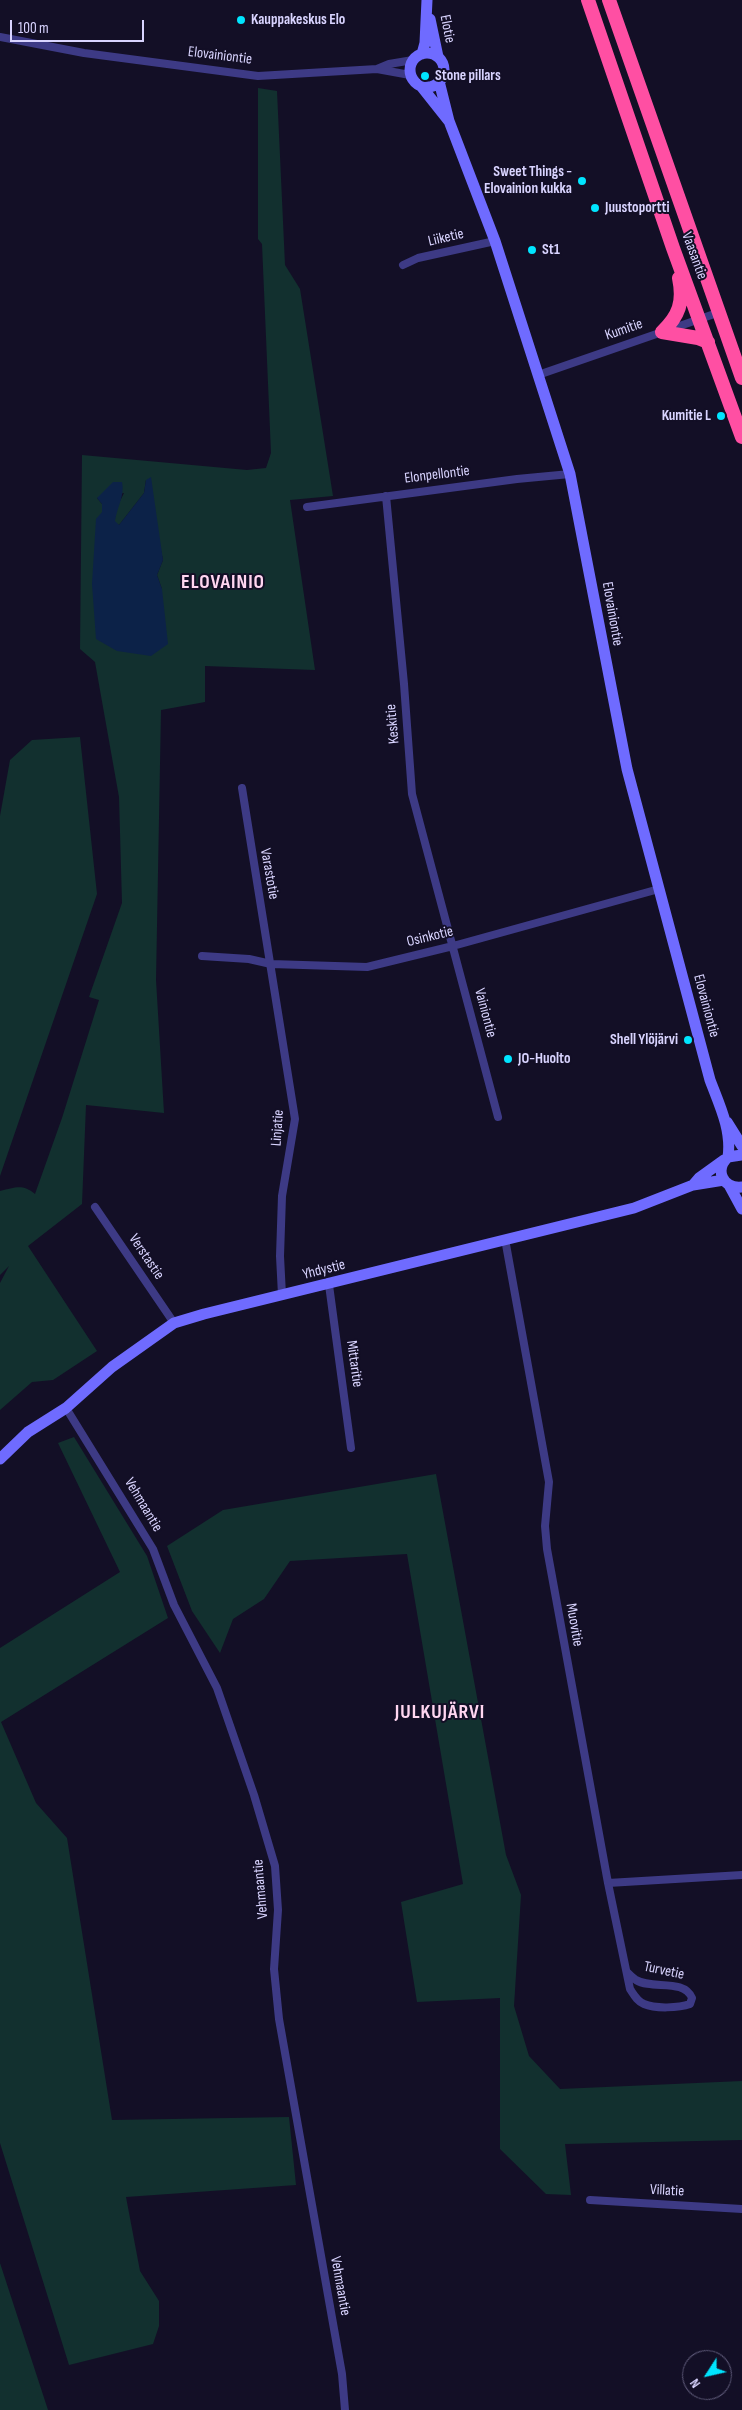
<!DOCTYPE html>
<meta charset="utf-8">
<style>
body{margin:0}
#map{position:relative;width:742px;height:2410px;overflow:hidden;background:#130f26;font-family:"Sofia Sans Condensed",sans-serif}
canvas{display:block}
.north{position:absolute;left:682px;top:2350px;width:50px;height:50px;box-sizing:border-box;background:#130f26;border:1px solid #625e7d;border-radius:50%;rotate:235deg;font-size:14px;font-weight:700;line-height:20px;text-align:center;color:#d9d4ff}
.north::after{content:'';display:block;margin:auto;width:18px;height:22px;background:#00e5ff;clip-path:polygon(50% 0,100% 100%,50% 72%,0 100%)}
.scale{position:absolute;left:10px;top:20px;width:134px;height:22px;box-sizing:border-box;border:2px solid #d9d4ff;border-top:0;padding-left:6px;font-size:15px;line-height:18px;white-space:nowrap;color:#d9d4ff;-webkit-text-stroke:4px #130f26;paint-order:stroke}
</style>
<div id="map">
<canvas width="742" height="2410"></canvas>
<div class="north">N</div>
<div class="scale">100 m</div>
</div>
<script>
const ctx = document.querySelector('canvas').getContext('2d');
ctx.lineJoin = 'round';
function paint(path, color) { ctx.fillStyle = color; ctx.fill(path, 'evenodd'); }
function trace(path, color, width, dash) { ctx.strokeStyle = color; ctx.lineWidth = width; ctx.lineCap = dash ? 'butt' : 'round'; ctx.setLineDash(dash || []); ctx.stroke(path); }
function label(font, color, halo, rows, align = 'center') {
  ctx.font = font + ' "Sofia Sans Condensed",sans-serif'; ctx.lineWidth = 4; ctx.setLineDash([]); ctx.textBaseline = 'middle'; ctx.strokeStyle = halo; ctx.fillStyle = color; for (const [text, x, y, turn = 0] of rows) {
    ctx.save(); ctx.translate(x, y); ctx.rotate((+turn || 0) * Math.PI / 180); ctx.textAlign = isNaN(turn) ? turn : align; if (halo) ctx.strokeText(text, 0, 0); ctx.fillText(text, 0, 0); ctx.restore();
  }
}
paint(new Path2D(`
 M258,88L277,91L285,265L300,289L333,496L290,500L315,670L205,666V702L161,710L156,980L164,1113L86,1105L82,1204L28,1246L97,1351L53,1380L32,1382L0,1410V1283L9,1266L0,1275V1191C16,1187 23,1184 35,1194L62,1118L99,1000L89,997L122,903L119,797L95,662L80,649L82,455L247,470L266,468L271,453L262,244L258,239ZM146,480L163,560L157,575L162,589L102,512V504L97,498L124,493L117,507L114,522L119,525L144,493Z
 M80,737L97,894L0,1176V816L10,760L32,740Z
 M74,1437L147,1556L168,1618L1,1722L36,1803L67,1838L112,2120L289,2117L296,2185L126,2197L140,2271L159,2301V2326L153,2344L69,2365L0,2143V1648L120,1572L58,1443Z
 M436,1474L506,1855L521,1895L514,2006L529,2056L560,2089L742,2081V2140L565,2144L571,2195L546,2194L500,2149V1998L417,2002L401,1902L463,1884L407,1554L290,1561L264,1599L233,1619L220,1653L192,1611L167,1546L223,1510Z
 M0,2263L48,2410H0Z`), '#12302f');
paint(new Path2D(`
 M151,477L163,560L157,575L162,589L168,644L151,656L117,651L96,639L92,584L96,519L102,512V504L97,498L113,482H122C125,496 117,507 115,521L119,525L144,493L146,480Z`), '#0c2248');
trace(new Path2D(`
 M0,37L84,53L258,76L377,69L410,75
 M377,69L389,64L413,60
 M403,265L418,258L495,241
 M538,375L720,312
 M386,496L404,684L412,794L498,1117
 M307,507L517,479L570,474
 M242,788L295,1119L282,1196L280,1256L282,1295
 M202,956L249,959L271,964L367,967L453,946L659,889
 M95,1207L174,1323
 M505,1239L549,1482L545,1526L547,1549L608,1883L630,1989C634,1995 637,2001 644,2004C655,2009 679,2008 690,2004L692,1998C684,1978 652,1990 636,1980C633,1978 629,1974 627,1972
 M329,1285L351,1448
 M66,1408L153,1549L174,1605L217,1688L254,1795L275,1866L278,1910L274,1969L279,2019L342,2374L345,2410
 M608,1883L742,1875
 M590,2200L742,2209`), '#3d3a85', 8);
trace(new Path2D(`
 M430,19L438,57
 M410 70a17 17 0 1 1 34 0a17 17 0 1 1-34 0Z
 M422,54L425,43L427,0
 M439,81L449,121L495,241L570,474L627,769L710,1080C719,1104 732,1130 728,1157
 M421,86L448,120
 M727,1122L742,1146
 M742,1155L728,1157C714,1170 723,1189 742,1187
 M693,1185L699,1178L724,1160
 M729,1185L742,1209
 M0,1459L28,1432L66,1408L112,1367L174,1323L204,1314L634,1208L693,1185L724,1180`), '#6f6bff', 11);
trace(new Path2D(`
 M588,0L673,248L742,437
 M609,0L742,378
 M662,332C679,316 684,302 679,278
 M662,332L698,338L708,342`), '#ff4fa3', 14);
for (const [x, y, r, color] of [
 [241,20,5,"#00e5ff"],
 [425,76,5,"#00e5ff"],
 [582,181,5,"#00e5ff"],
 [595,208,5,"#00e5ff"],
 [532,250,5,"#00e5ff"],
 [721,416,5,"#00e5ff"],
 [688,1040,5,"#00e5ff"],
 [508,1059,5,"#00e5ff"]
]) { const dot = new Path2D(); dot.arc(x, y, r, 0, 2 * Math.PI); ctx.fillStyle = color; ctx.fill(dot); trace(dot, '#130f26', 2); }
label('bold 15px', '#d9d4ff', '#130f26', [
 ["Kauppakeskus Elo",251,20],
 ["Stone pillars",435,76],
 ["Sweet Things -",572,172,"right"],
 ["Elovainion kukka",572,189,"right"],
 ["Juustoportti",605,208],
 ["St1",542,250],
 ["Kumitie L",711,416,"right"],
 ["Shell Ylöjärvi",678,1040,"right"],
 ["JO-Huolto",518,1059]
], 'left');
label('15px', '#d9d4ff', '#130f26', [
 ["Elotie",447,29,79],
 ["Elovainiontie",220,56,7],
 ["Liiketie",446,238,-13],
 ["Vaasantie",694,256,70],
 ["Kumitie",624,330,-19],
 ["Elonpellontie",437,475,-7],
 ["Elovainiontie",612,614,80],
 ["Keskitie",393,724,-95],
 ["Varastotie",269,874,80],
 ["Osinkotie",430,937,-14],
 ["Elovainiontie",706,1006,75],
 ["Vainiontie",485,1013,75],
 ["Linjatie",278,1128,-86],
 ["Verstastie",146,1257,56],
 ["Yhdystie",324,1270,-14],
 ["Mittaritie",354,1364,82],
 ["Vehmaantie",143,1505,59],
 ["Muovitie",574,1625,80],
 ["Vehmaantie",261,1889,-95],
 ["Turvetie",664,1971,12],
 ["Villatie",667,2191,3],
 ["Vehmaantie",340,2286,80]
]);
ctx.letterSpacing = '1px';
label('bold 20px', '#ffd6f0', '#130f26', [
 ["ELOVAINIO",223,583],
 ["JULKUJÄRVI",440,1713]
]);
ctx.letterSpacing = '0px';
</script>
